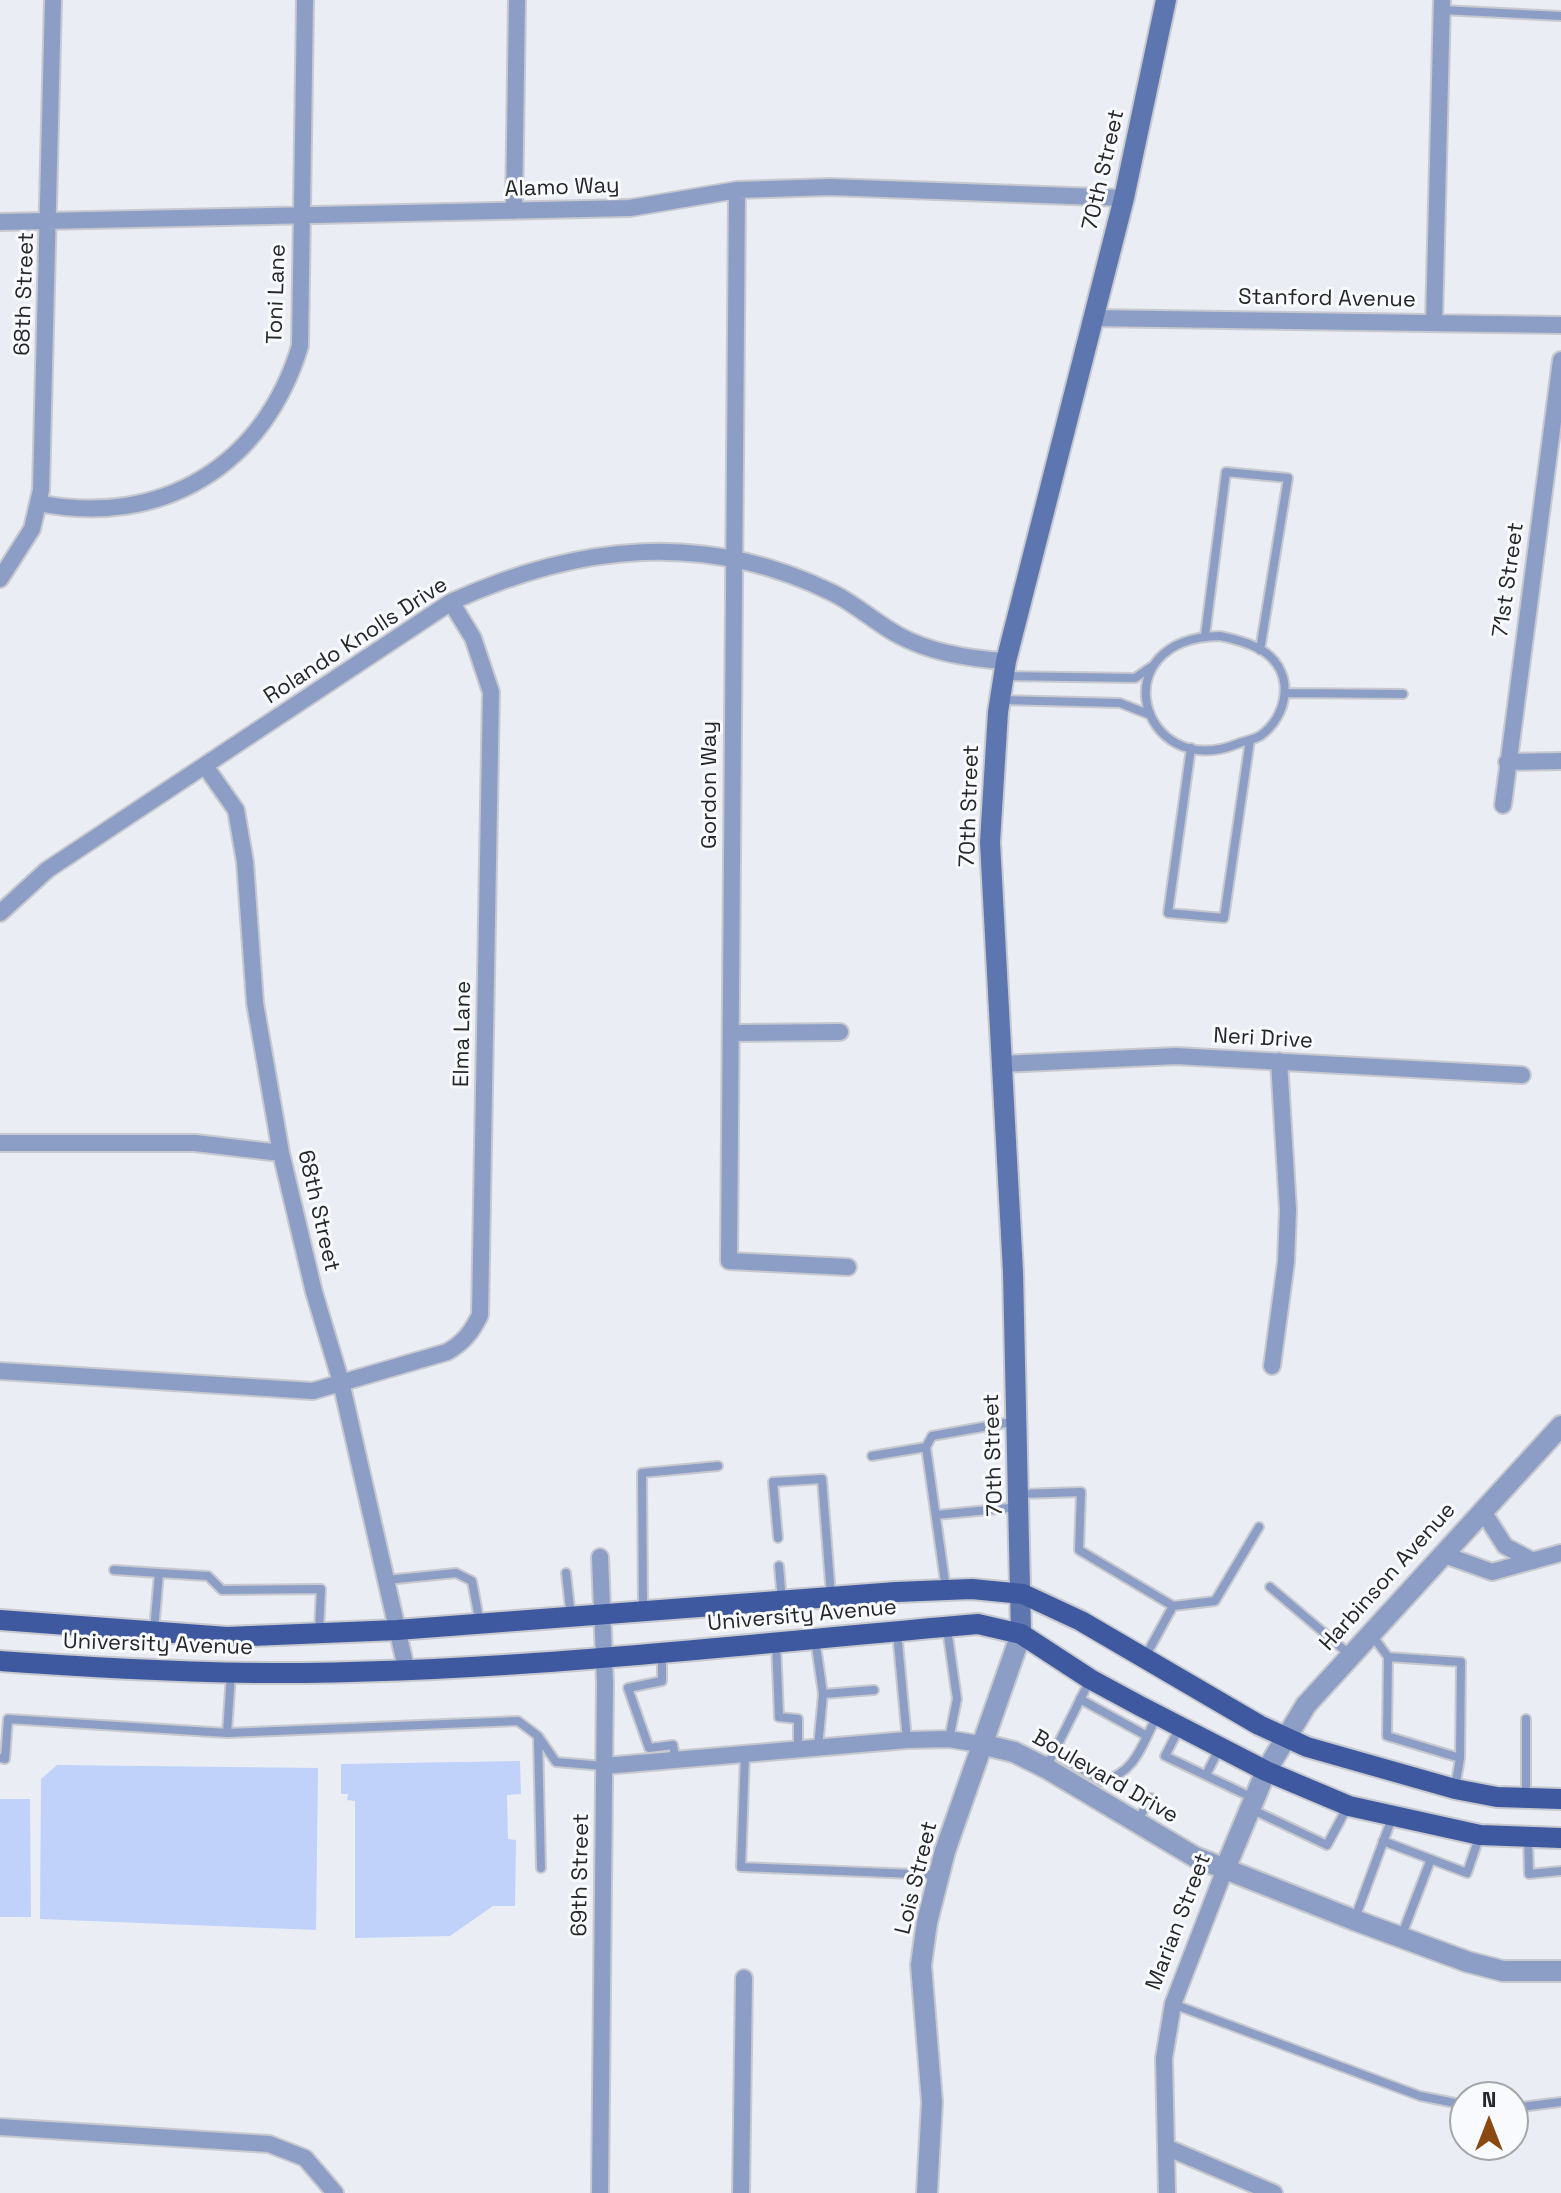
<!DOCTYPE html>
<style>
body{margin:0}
#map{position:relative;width:1561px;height:2193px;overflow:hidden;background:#eaedf4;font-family:"Space Grotesk",sans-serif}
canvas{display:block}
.north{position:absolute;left:1449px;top:2081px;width:80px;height:80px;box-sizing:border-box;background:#f8fafe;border:2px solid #a4a6a9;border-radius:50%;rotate:0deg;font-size:22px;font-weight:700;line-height:32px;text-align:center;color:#262729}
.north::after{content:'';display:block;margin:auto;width:28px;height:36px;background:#894910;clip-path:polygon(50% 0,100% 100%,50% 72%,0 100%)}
</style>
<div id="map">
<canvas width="1561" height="2193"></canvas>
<div class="north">N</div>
</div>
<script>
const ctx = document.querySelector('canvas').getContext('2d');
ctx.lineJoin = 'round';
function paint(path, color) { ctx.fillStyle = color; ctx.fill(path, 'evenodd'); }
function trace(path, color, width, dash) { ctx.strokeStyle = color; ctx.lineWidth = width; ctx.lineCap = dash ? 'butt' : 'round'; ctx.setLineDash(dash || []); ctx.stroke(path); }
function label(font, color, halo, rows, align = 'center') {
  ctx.font = font + ' "Space Grotesk",sans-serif'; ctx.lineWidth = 6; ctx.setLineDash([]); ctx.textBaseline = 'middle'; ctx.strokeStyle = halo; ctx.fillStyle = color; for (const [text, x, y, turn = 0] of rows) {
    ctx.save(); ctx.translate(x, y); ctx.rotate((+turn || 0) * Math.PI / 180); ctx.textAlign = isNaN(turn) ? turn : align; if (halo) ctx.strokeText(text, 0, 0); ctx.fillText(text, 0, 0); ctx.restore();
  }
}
paint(new Path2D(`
 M520,1761L521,1794L507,1795L508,1839L516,1840L515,1906H493L450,1936L355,1938V1801L347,1800L348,1794H341V1764Z
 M57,1765L318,1768L316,1930L40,1919L41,1779Z
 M0,1799H30L31,1917H0Z`), '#c0d2fa');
const service = new Path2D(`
 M1442,10L1561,16
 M1205,636L1226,472L1288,478L1260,650
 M1220,636C1235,639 1253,644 1266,653C1295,675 1288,716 1260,736C1253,740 1244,741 1237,744C1140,782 1100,638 1220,636Z
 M1004,676L1135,678L1151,667
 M1286,693L1403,694
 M1001,700L1120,703L1148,714
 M1191,748L1168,913L1224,918L1250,740
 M926,1447L932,1436L1016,1421
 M872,1456L926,1447L946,1589
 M1020,1494L1081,1492L1079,1550L1173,1606L1145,1657
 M936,1515L1019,1507
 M778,1538L773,1482L822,1479L831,1596
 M779,1566L782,1601
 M114,1570L159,1573L154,1630
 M159,1573L208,1576L222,1590L321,1589L319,1632
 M566,1573L571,1617
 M386,1580L456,1573L472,1581L480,1624
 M1270,1587L1349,1654
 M1173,1606L1215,1601L1259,1527
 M643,1611L642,1473L718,1466
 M947,1629L957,1699L949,1739
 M897,1632L907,1740
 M1372,1635L1388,1657L1387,1736L1460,1758L1461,1662L1388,1657
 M815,1639L823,1694L818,1747
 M776,1642L779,1717L798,1719V1750
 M662,1654V1681L628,1688L649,1748L673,1745L676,1762
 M823,1694L874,1690
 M1080,1699L1147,1736
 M1526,1719V1798
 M1180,1727L1165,1756L1253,1798
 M227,1733L231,1674
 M538,1737L541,1868
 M1053,1752L1102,1781C1136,1773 1142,1744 1157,1716
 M745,1755L741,1867L939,1875
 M0,1758L5,1759L8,1719L227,1733L518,1721L538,1736L556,1762L604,1766
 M1046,1768L1090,1680
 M1206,1775L1220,1747
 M1455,1788L1460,1758
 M1251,1809L1327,1845L1347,1808
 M1136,1823L1151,1798
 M1528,1837L1529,1874L1561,1871
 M1383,1841L1467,1873L1480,1835
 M1355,1918L1392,1818
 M1401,1937L1431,1859
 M1173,2004L1420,2096L1465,2105
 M1513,2108L1561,2102`);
const minor = new Path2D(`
 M737,190L729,1261L848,1267
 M514,211L517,0
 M0,222L630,208L737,190L830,187L1124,198
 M1092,318L1561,325
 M1434,323L1442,0
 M38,503C161,528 264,466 300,346L305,0
 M0,579L32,529L41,490L53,0
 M1507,762L1561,761
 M205,766L236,810L245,862L255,1003L281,1153L314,1292L341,1382L406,1668
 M1503,805L1561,360
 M0,913L47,870L451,602C578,544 705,530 833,593C857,605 877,624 900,636C932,653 970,659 1006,661
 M731,1033L840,1032
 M1002,1064L1176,1056L1522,1075
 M0,1143H195L281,1153
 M1272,1366L1286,1262L1288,1210L1279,1061
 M0,1371L313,1391L447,1352C463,1343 472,1332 480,1315L491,692L473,638L451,602
 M1482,1510L1505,1546L1533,1561
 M1442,1554L1492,1572L1561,1553
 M604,1766L907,1740L949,1739L985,1745
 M0,2127L269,2144L305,2158L335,2193
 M1168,2148L1274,2193
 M600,2193L605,1683L600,1557
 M741,2193L744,1978
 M1167,2193L1164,2058L1173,2004L1225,1869`);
const tertiary = new Path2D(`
 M985,1745L1014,1752L1046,1768L1195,1857L1354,1920L1468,1962L1503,1971H1561
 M1225,1869L1266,1771L1306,1705L1561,1426
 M927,2193L932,2102L921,1965L927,1922L945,1851L1021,1634`);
const secondary = new Path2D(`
 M1021,1634L1013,1272L990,842L998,712L1006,661L1124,198L1166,0`);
const primary = new Path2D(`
 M0,1620L227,1637L397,1630L896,1592L972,1589L1023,1594L1081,1621L1259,1725L1307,1747L1455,1789L1497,1797L1561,1799
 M0,1661C91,1667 181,1673 272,1673C508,1673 743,1644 978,1624L1021,1634L1090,1679L1140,1706L1266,1771L1349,1806L1480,1835L1561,1838`);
trace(service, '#c7c9cf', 12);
trace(minor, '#c7c9cf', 20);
trace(tertiary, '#c7c9cf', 24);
trace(secondary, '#c7c9cf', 24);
trace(primary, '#c7c9cf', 24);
trace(service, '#8c9ec6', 8);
trace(minor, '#8c9ec6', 16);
trace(tertiary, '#8c9ec6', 20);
trace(secondary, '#5e76b0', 20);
trace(primary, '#3e599f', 20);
label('22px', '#262729', '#f8fafe', [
 ["70th Street",1104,170,-77],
 ["Alamo Way",562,188,-2],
 ["68th Street",25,294,-88],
 ["Toni Lane",277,294,-88],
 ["Stanford Avenue",1327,299,1],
 ["71st Street",1509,580,-82],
 ["Rolando Knolls Drive",356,641,-33],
 ["Gordon Way",710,785,-90],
 ["70th Street",970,806,-88],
 ["Elma Lane",463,1034,-89],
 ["Neri Drive",1263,1039,3],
 ["68th Street",318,1211,77],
 ["70th Street",994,1455,-92],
 ["Harbinson Avenue",1388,1577,-48],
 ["University Avenue",802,1616,-5],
 ["University Avenue",158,1645,2],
 ["Boulevard Drive",1105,1777,30],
 ["69th Street",581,1875,-89],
 ["Lois Street",917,1878,-76],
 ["Marian Street",1179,1922,-69]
]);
</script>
